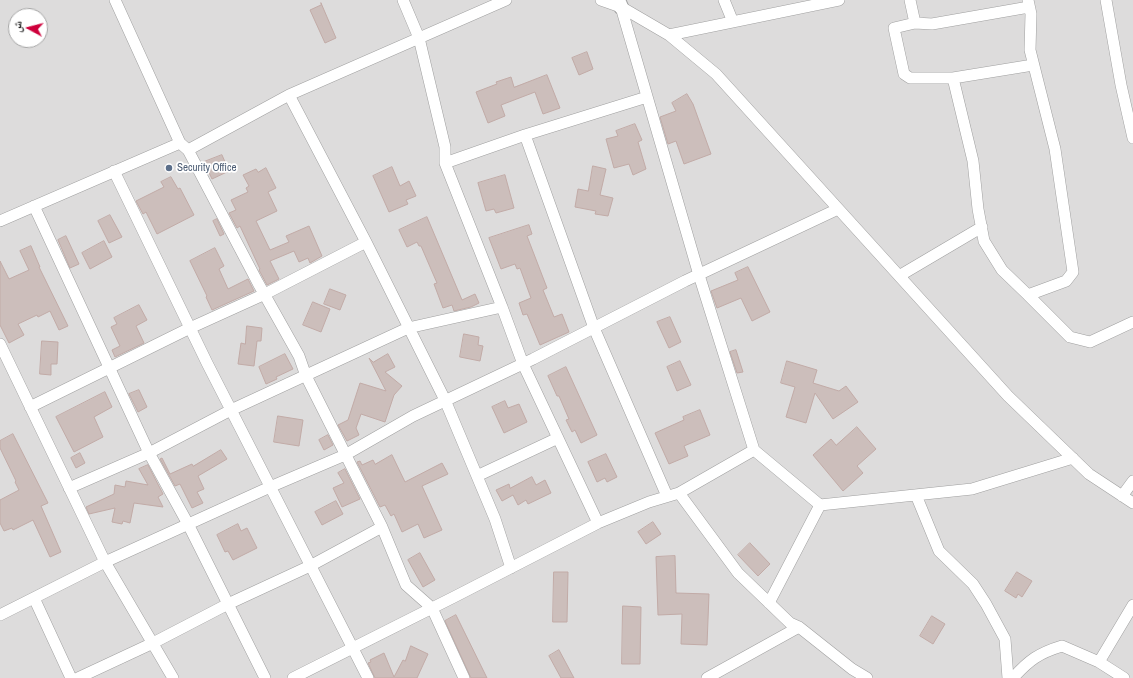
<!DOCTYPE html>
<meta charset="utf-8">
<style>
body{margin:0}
#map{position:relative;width:1133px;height:678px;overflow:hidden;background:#f0e9e5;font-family:"Archivo Narrow","Noto Naskh Arabic",sans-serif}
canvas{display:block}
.north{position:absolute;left:8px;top:8px;width:40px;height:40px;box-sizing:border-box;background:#fff;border:1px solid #a5a5a5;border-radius:50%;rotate:277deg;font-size:11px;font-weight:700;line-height:16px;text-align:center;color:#1f1f1f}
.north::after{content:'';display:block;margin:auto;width:14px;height:18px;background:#ce003b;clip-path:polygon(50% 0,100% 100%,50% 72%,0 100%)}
</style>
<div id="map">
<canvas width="1133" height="678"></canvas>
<div class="north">ش</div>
</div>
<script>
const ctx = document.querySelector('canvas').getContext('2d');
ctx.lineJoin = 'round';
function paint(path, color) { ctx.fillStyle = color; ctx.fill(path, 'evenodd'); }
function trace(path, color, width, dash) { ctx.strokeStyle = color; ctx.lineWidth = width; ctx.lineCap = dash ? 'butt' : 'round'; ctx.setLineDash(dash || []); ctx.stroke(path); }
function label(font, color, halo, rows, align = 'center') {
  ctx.font = font + ' "Archivo Narrow",sans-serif'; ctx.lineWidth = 3.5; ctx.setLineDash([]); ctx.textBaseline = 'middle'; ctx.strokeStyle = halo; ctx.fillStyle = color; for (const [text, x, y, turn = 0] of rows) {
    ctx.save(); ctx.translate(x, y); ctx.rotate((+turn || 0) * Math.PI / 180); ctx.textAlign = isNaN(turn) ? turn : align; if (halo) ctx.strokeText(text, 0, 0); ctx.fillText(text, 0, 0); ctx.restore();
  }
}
paint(new Path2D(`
 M0,0H1133V678H0ZM16,16H40V40H16Z`), '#dddcdc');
const building = new Path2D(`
 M321,3L336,38L325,43L310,10L321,5Z
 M587,52L593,69L579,75L572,58Z
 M547,75L560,108L543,114L535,92L501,105L505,116L488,123L476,92L497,84L496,82L511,77L514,87Z
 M687,94L693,104L711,154L684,164L676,141L668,144L660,117L676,111L672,103Z
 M635,124L642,140L638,142L646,169L633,175L629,164L614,168L606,139L618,136L616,131Z
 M222,155L229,171L212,179L204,162Z
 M593,166L606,169L600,195L613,198L608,216L595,214L596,211L575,207L578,189L588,191Z
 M392,167L400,186L409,181L416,196L406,200L408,204L389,212L373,176Z
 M266,168L276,188L268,192L277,211L256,221L270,250L289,242L286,236L309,226L322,256L310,263L308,258L299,262L294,251L270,261L279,279L267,285L259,270L260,269L240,226L237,228L229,213L236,210L231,200L248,192L246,188L249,186L243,175L256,169L258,172Z
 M505,175L514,208L496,213L494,209L486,211L478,183Z
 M171,177L178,189L180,188L194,215L157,234L146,212L143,214L136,201L164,187L161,182Z
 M110,215L122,237L109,243L98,221Z
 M427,217L462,300L475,294L479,303L471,307L454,311L452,305L443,308L434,284L437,283L421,246H419L417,242L407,247L399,230Z
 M217,219L224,234L220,236L213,221Z
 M529,225L532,234L527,236L547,288L543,290L554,317L562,314L569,332L540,345L527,314L523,315L519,303L531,298L520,268L517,269L515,264L501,269L489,238Z
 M66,236L79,264L70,268L58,240Z
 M104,241L112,257L90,269L82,253Z
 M31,246L40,267H39L68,326L59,330L50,311L38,317L37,315L18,324L24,335L9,343L0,325V261L9,279L29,270L20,251Z
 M215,248L224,266L219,269L228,289L248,279L254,291L212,310L206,297L207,296L190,261Z
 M748,267L770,312L752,321L741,298L717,308L711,291L738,280L735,273Z
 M330,289L346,295L340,310L324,304Z
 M313,302L330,309L321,332L303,325Z
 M139,305L147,320L136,326L144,343L115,357L112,350L120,346L111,327L117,324L114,318Z
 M670,317L681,342L669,348L657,322Z
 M247,326L262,328L261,341H257L254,366L238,364L241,343L245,344Z
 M464,334L479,337L478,345L483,346L480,361L460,357Z
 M42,341L58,342L57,364H51V375L40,374Z
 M736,350L743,372L737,373L730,352Z
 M285,354L293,369L276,377L277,379L266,384L259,367Z
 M388,354L395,367L385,372L402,386L394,395L385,422L361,414L356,428L359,435L347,441L338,425L348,420L360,383L386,391L369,358L373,362Z
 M680,361L691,385L677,391L667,367Z
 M787,361L817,370L813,383L839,391L846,386L858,402L833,419L815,393L806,423L786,417L795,387L781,383Z
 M566,367L597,435L581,443L575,430L572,432L566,420L569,419L559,396H557L548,376Z
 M139,390L147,407L138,412L129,394Z
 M105,392L112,407L94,417L103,437L74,452L56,417Z
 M505,401L508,408L519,404L527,422L504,433L492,407Z
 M700,410L710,435L684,446L688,456L669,464L655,433L684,420L683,417Z
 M278,416L303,420L299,446L274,442Z
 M857,427L876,449L857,466L863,473L843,491L813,455L831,439L836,445Z
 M13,434L48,503L41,506L61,552L50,557L33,520L13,530L12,528L4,531L0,523V500L19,490L15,482L16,481L0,448V441Z
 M328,435L333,445L324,450L319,440Z
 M221,450L227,459L198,476L204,489L197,492L203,503L192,508L180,484L175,486L160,459L162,458L170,474L192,464L193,466Z
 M80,453L85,463L76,468L71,458Z
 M606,454L617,477L607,482L605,478L597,482L588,462Z
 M392,455L405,482L442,463L448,474L422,486L442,530L424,538L418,524L402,532L394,514L391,516L385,505L380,507L357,462L360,461L362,465L373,460L375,464Z
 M148,465L163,494L158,497L163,507L134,503L130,523L123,521L122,524L112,522L115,508L89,514L86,507L114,494L115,485L125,487L126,481L148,485L139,469Z
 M345,469L360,499L342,507L333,488L344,483L338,473Z
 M532,477L536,485L545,480L551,493L528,504L526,500L518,505L513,495L502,501L496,490L509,484L510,488Z
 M336,501L343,514L322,525L315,512Z
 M653,522L661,534L646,544L638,532Z
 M238,524L241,531L247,528L257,548L233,560L228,551L225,552L217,535Z
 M750,543L770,564L758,576L738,555Z
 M420,553L435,580L423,587L408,560Z
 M675,556L676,593L709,594L707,645L681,644L682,614L658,615L656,557Z
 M554,572H568L567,622H553Z
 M1017,572L1032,581L1022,597L1018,594L1016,598L1005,591Z
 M623,606L641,607L640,664H622Z
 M456,615L487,678H471L445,621Z
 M932,616L945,624L933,644L920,636Z
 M411,646L428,654L417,678H375L368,663L371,662L370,660L384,653L394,677L403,660L405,661Z
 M559,650L574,678H561L549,656Z`);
paint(building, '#ccbebb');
trace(building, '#c2aba7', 1);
const minor = new Path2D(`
 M115,0L180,143
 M403,0L419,38L445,147V163L502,307L523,364L598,523
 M601,0L621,7L669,35L716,74L1008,396L1089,474L1133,503
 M724,0L733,22
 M910,0L915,23
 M1106,0L1121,85L1133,138
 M621,7L699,275L754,450L820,505L769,603
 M1029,7L932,24L915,23L894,28L904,74L910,78H953L1033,65
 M669,35L839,0
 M953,78L973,161L978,209L984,241L1002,270L1028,295L1066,281L1073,272L1055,149L1030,50L1031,14L1028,0
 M289,95L366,242L445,400L495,519L511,568
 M525,135L594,328L667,496
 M188,150L258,283L299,356L306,376L382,527L406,585L432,608L464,678
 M445,163L525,135L647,97
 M114,171L207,363L368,678
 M34,206L149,453L188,524L265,678
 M0,221L180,143L188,150L289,95L506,0
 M899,276L982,227
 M1028,295L1070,337L1090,342L1133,322
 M0,344L105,562L173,678
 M30,407L190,328L265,294L366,242
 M477,476L558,438
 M69,488L149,453L231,410L408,328L502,307
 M679,493L738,573L790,623L799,627L852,669L867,678
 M916,495L939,551L973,584L986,604L1005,639L1008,678
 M1122,496L1133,481
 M820,505L972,489L1073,458
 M34,598L71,678
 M0,615L105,562L270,487L345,455L413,416L533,359L685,281L838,209
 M1099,662L1124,678
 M78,678L153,643L228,604L310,566L382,527
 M293,678L454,597L598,523L649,502L679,493L754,450
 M707,678L799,627
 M1013,678C1029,660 1039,653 1062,646L1099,662L1133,605`);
const tertiary = new Path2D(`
 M618,0L621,7`);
trace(minor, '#a0a0a0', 12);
trace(tertiary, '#a0a0a0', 16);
trace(minor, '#fff', 11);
trace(tertiary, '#fff', 14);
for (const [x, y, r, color] of [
 [169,168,4,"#5c6f8a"]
]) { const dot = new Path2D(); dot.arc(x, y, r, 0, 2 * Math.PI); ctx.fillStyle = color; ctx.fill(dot); trace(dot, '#fff', 1.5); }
label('11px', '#4e5e75', '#fff', [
 ["Security Office",177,168]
], 'left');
</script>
